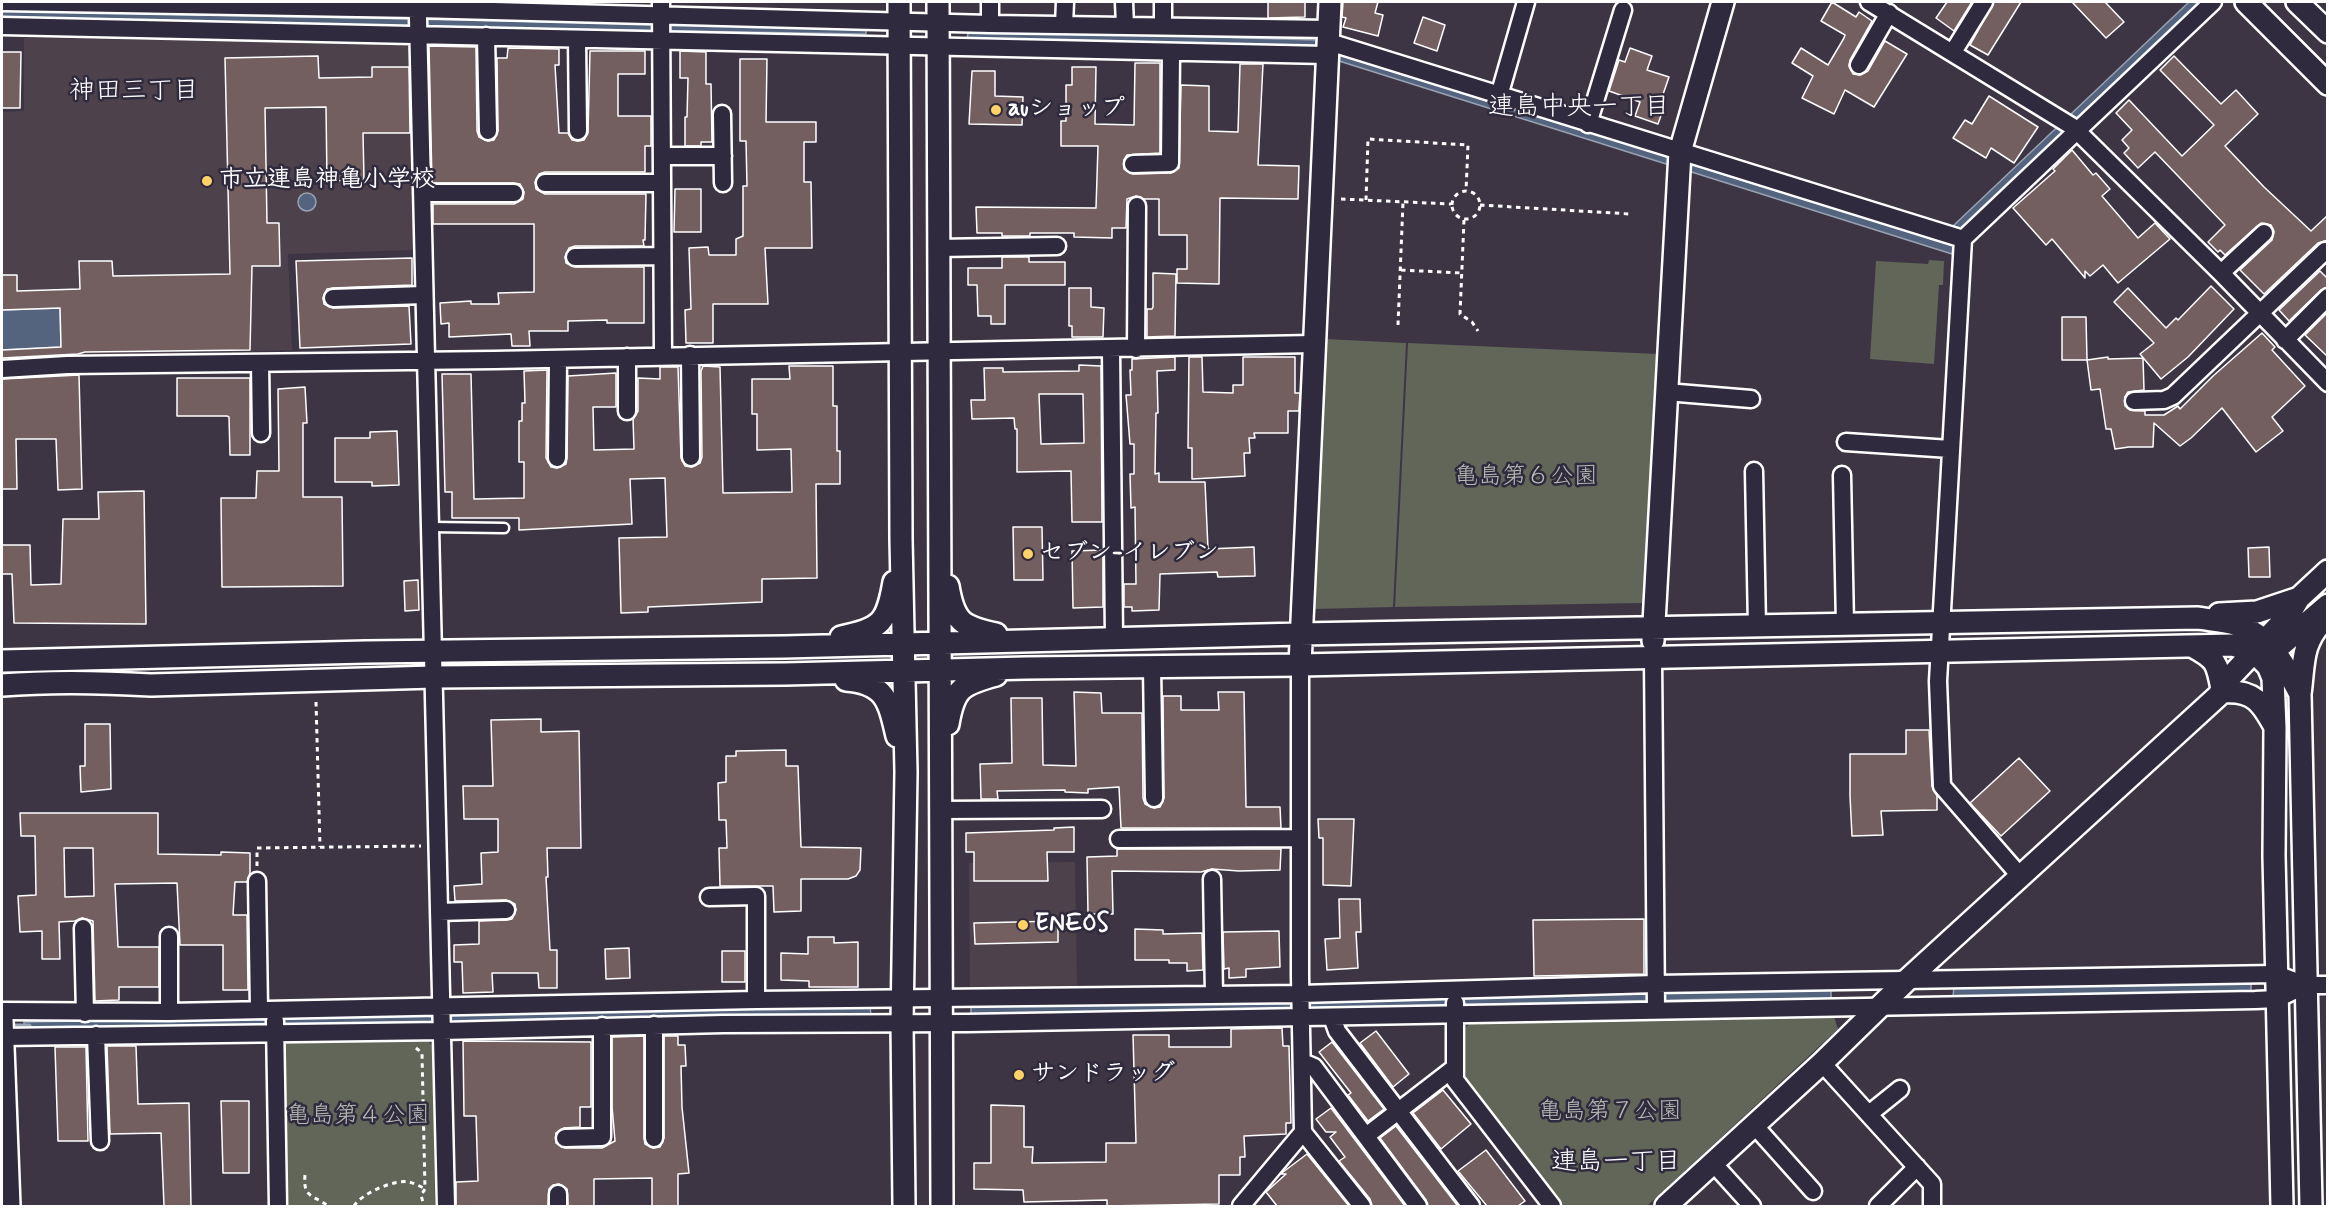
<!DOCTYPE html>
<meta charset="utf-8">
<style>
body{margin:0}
#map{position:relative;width:2329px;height:1208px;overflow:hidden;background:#3d3544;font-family:Mynerve,sans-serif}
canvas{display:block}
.frame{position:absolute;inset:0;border:3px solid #fff;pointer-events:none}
</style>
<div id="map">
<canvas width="2329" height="1208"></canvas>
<div class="frame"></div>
</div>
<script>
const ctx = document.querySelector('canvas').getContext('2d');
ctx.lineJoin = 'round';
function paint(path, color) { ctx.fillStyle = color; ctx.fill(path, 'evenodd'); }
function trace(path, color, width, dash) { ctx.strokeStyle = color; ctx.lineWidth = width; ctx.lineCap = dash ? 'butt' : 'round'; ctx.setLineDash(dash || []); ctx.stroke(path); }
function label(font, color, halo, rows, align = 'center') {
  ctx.font = font + ' Mynerve,"Klee One",sans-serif'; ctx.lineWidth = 5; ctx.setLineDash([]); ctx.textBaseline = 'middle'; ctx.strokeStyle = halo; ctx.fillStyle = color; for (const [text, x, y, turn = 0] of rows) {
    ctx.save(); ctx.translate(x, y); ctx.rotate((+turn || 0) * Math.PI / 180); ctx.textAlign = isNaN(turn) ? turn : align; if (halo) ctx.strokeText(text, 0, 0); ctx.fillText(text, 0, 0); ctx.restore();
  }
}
paint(new Path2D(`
 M24,38L406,43L411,56L414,250L288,254L292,350L2,359V112L24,111Z
 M1075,862L1077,988L970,989L969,863Z`), '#4d424c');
paint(new Path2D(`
 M1929,260L1944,261L1943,285H1939L1934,364L1870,359L1876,261L1928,264Z
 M1325,339L1406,343L1393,607L1313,609Z
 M1408,343L1658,354L1644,603L1395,607Z
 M1834,1017L1838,1029L1647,1206H1562L1466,1080V1027L1472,1022Z
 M425,1038L433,1046L435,1206H284L281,1049L286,1040Z`), '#616659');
const water = new Path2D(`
 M2189,2L2200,3L1960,230L1953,226Z
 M2,11L866,28V34L2,20Z
 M969,30L1316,40V48L967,38Z
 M1339,55L1954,246L1952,254L1339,61Z
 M298 202a9 9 0 1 1 18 0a9 9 0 1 1-18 0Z
 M60,308L61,347L2,350V310Z
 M2251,982V993L1953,996L1954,987L2115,986Z
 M1831,990V999H1724L971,1015V1005Z
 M870,1007L871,1015L24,1030V1022Z`);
paint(water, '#55647e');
trace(water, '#99a2b2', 1.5);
trace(new Path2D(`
 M8,1026H29`), '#99a2b2', 5);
const building = new Path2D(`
 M1268,2H1305V17L1268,18Z
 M1343,2H1378L1375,13L1383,15L1378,36L1343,27L1346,18L1342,17Z
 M1832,2L1856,17L1859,12L1872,21L1850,60L1849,66L1853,74L1860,75L1868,71L1885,41L1907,54L1874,107L1845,90L1834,114L1802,98L1813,76L1792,63L1801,48L1828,65L1844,38L1845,35L1821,21Z
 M1947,2H1972L1954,31L1936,18Z
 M1994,2H2021L1988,55L1970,45Z
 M2072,2H2105L2124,22L2106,38Z
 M1423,17L1445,25L1437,51L1414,43Z
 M429,46L476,47L477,131L479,137L488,141L494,140L498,131L497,58H507L508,48L559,49V65H555L559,133H568L572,140L578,141L584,140L588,133L590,51H645V74H618V116H651V146H645V172H545L539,174L535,182L536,189L545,194H646L645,240H643L644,246H575L569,248L565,257L566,263L575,267H644V323H607V320L568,321V331H529L530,346H512L511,334L449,337V323L441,324L440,303L471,301V304H499L498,293L534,292V224H433V204H514L523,199L524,192L520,184L514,183H432Z
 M1630,48L1652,56L1647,70L1669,77L1659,106L1664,107L1658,124L1635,116L1640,102L1609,91L1619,60L1625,62Z
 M680,51L706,52V84H711L712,142H701V146H685V117H687L688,78H680Z
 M2,52H21L20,108H2Z
 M318,56L319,78L372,77V67H409L410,133H363L364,180L327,181L326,107L265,108L267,223H279L280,266H252L250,350L85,352L78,354L2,358V350L61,347L60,308L2,310V275H17V291L80,289L79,261H112L113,276L230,274L225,58Z
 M2174,56L2221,104L2236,90L2258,114L2225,146L2264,187L2311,231L2328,215V240L2318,243L2264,294L2240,270L2272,240L2274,231L2271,225L2261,223L2225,255L2220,250L2218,252L2208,242L2225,225L2155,152L2138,168L2124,153L2129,148L2122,140L2132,130L2116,113L2129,100L2182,156L2214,125L2160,70Z
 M740,59H767L766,122H816V142H804V182H811L812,248H765L768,304H713V343H686L685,310L691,309L689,248L708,247L709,255H736V239L743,236V186H747L746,141H740Z
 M1135,63H1160V153L1127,155L1124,160V169L1133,174L1171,173L1179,168L1181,85L1209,86V131L1238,132L1240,64H1263L1258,165L1299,166L1298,199L1220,198L1219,284L1177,283V269H1187V235H1159V199H1144L1136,196L1127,199L1126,228H1112V238L1074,237V233H1030V236H1002V233H977L976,207L1096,208L1098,146H1061V121H1066V85H1072V67H1096L1095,124L1134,125Z
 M972,71H995V96L1023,97L1022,125L969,124Z
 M1989,96L2038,127L2014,163L1991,148L1986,158L1953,138L1965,120L1972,124Z
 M2072,150L2093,175L2096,173L2110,189L2102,196L2138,238L2155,223L2170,239L2118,283L2103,265L2090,276L2085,271V278L2052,239L2046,245L2013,208L2055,171L2053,169Z
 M675,189H701V232H674Z
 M1002,257H1029V262H1065V285H1005V324H991V316H978L977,285H968V268H1002Z
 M412,258V285L333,288L327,289L323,298L324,304L333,308L409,306L411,344L300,348L296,261Z
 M2320,271L2328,279V287L2321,290L2289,321L2279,310Z
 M1153,273L1176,274L1175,336L1147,337V309H1152L1153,307Z
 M2211,286L2234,309L2188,357L2161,379L2140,354L2154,343L2114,302L2128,288L2166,328L2176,318L2178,320Z
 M1069,288H1091V307L1104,308L1103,337H1072V326H1069Z
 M2328,312V357L2305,335Z
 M2062,317H2086L2087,360H2062Z
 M2262,333L2275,347L2272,350L2305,386L2272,417L2283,431L2256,452L2222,408L2191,438L2180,446L2154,423L2153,447H2129L2115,449L2111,429H2106L2100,389L2091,390L2087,360L2108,357V359L2143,358L2144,390L2128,392L2125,397V406L2130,410L2145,411V415H2164L2178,406L2180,409L2213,376Z
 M1175,357V370L1157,371L1158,413H1156L1155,474L1159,473V482H1205L1208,549L1254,547L1255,576L1218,577L1217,572L1160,574L1159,610L1132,611V607H1124V584H1136L1135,507L1131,508L1130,474H1134V444H1130L1126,395H1131L1130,370H1132V359Z
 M1189,357H1202L1203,392L1233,393V385H1243V357H1295V393H1300L1299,411H1288V433H1254L1255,438H1249L1250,453H1244L1245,476L1192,479V448H1188Z
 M1079,365L1101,366L1102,522H1072L1071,471L1017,472V429H1015L1014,418L972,419L971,400H985L984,368H1003V372L1079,371ZM1039,394H1083L1084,443L1041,444Z
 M703,366L720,367L723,493L792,492L791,449L757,450V414H752V379H790L789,366H833V406H837V451H840V484H816L817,578L762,579V602L648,607V612L621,613L619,538L667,537L665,478L630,479L632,524L519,530V518H452V492H445L442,374H471L474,499L524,498V462H519V421H522V403H525L524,371L547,370L546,458L551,467L557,468L566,464L567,458L568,376L616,373V407H593L594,450L634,449L633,419L638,411V378L660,379V367H678L681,458L685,466L692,467L700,463L702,457L701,371Z
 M79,375L82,489L58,490L56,439H16L17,489H2V379Z
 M177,378H250V455H230L229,417L227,416H177Z
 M305,387L307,423H303V497H342L343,586L222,587L221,498H256L257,471H279L278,389Z
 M397,431L399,485L372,486V482H335V438H370V432Z
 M144,491L146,624L14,623L12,574H2V545H30L31,585L61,584L63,519H99L98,492Z
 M1013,527H1042L1043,580H1014Z
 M2269,547L2270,577H2249L2248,548Z
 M1103,550V607L1073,608L1072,551Z
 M418,580L419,610L405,611L404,581Z
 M1074,692L1101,693L1102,713H1142L1143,798L1145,804L1154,808L1160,807L1164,798L1163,696H1181V710H1219L1218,692H1244L1246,807H1280L1281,828H1121L1119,787L1088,789V793L1065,792V790L997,791L998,799H981L980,764L1012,763L1011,698H1042L1043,765L1076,766Z
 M541,719V732L579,731L581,848H547L548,877H546L550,950H557V988H539L538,973H492L493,992L463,993L462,962H454V945L479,944V921L507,920L512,919L516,910L515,904L506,900L455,901L454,886L482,884L481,853L498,852V819H464L463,786H493L491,720Z
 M85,724H110L111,789L81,792L80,766H85Z
 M1906,730H1929L1932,786L1937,796V810L1881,811L1883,835L1852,836L1850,796V754H1906Z
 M786,750V766H798L801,847L861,848L860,870L856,876L848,879H801V911L774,912L773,886H720L719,848H727L726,820H719L718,783L726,782V756H736V751Z
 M2019,758L2050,791L2001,836L1970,803Z
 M20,813H158V854L221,855V852L250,853V873L247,882H235L233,915H247L248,990H223V945H180L177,883L115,884L118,947H159V987H119V1000L95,1001L93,921L82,918L75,921L59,922L60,959H42V931L20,932L18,896L36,895L35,836H21ZM64,848H93L94,896L65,897Z
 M1318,819H1354L1351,886L1323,885V838H1319Z
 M1074,827V852H1047L1048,881H974V852H966V833L1054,830V828Z
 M1117,849H1281L1280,870L1239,871L1212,869L1201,872L1112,871L1113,914H1088L1087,857L1117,856Z
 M1339,899H1360L1361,932H1356L1358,968L1327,970L1325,939L1340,938Z
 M1644,919V974L1534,976L1533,920Z
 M1058,921V942L975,944L974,923Z
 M1135,929L1163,930V934L1202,933L1203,970L1187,971V963H1169V960H1135Z
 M1279,931L1280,967L1246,969V977L1229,978V968L1224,969L1223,932Z
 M808,937H834V943L858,942V987H809V981L781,980V953L808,954Z
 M629,948L630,978L606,979L605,949Z
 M722,951H745V982H722Z
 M1282,1028L1283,1046H1289L1291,1123H1286V1134L1244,1136L1245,1157H1240V1175H1219V1204L1107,1206V1200L1024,1202L1023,1190L974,1189V1163H991V1105L1024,1106V1147H1033L1032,1163L1106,1162V1143H1136L1133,1035H1169V1047H1231V1029Z
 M1376,1031L1409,1074L1393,1087L1360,1043Z
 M644,1036V1138L645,1144L653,1148L660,1147L664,1138V1036H678V1045H685L686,1066H681L682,1107L689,1173L678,1174V1206H652V1178L594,1179V1206H568L567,1189L559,1184L553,1185L549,1189L548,1206H456V1182L478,1181L476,1116H464L463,1041L591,1042V1107H580V1127L564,1128L556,1133V1143L565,1148H602L615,1141L612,1106V1037Z
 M1332,1042L1384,1109L1368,1121L1348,1095L1351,1093L1319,1052Z
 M107,1046H136L138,1104L189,1103L191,1206H164L161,1133L110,1134Z
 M55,1047H86L88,1141H58Z
 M1443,1090L1471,1124L1441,1149L1413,1113Z
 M221,1101H249V1173H223Z
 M1331,1108L1405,1206H1372L1370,1199L1339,1161L1345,1157L1330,1137L1336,1132H1326L1316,1119Z
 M1396,1126L1457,1205L1456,1206H1428L1426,1200L1380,1138Z
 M1486,1150L1525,1201L1518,1206H1487L1458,1171Z
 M1307,1154L1349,1206H1277L1266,1192L1286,1174H1281L1283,1172Z`);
paint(building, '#735f60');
trace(building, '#fff', 1.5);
const service = new Path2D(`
 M430,527L504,528`);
const minor = new Path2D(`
 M2,2L417,9L990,24L1329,29
 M416,2L418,18L446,1206
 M661,2L663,356
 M1124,2L1125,26
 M1869,2L2073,127L2221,273L2328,383
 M990,24V2
 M1064,25L1065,2
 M2,26L1326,55
 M1163,26V2
 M486,36L488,131
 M577,39L578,131
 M1329,42L1963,239
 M1953,52L1984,2
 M1859,65L1889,13
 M1499,96L1526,2
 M722,114L723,183
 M1588,124L1623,10
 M663,156H723
 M1133,164L1170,163L1171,52
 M545,183H662
 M422,193H514
 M938,248L1057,246
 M575,257L662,256
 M2221,273L2264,233
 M333,298L424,295
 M2285,340L2328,297
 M1136,349L1137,206
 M1111,350L1114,638
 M690,355L691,457
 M260,363L261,433
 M2,369L67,365L494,360L1313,344
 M1666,392L1751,399
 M2134,401L2164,400L2173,396L2325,251
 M627,411V357
 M1846,442L1950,449
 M557,458L558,359
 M1754,471L1757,627
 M1842,475L1845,625
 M1653,657L1656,1010
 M1300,665V976L1303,1132L1362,1206
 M1152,667L1154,798
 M941,810L1102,809
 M1119,839L1300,838
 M2021,877L1942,786L1938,681L1963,239L2213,2
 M1212,879L1214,995
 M257,881L259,1009
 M709,897L756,896V1000
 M439,912L506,910
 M83,928L85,1013
 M169,936V1012
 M1455,1003V1080L1552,1206
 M2,1011L169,1012L756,1000L1300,994L1656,984L2276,974L2306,985H2328
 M1332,1017L1337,1031L1471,1206
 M275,1021L278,1206
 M654,1025V1138
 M96,1035L100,1141
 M2,1037L442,1031L723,1024L968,1023L2255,1000L2277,999L2306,985
 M1302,1062L1314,1067L1418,1206
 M1822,1063L1932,1184V1206
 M1869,1114L1900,1089
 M1754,1125L1813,1191
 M1366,1136L1454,1068
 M565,1138L602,1137V1026
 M1713,1163L1752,1206
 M558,1194V1206
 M1241,1206L1303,1132
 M1878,1206L1917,1167`);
const tertiary = new Path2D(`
 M899,2L901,539L906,772L902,1023L904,1206
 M938,2L942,1206
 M2246,2L2328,84
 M2297,2L2328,32
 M948,586C954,622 962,627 996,634
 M2219,614L2257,612L2299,598
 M841,637C882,629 887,622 894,582
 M1653,641L1680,152L1723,2
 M2192,646C2216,659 2217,662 2222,689
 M2266,658L2328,605
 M2,661L366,652L784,647L1300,634L2198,618C2210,620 2223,621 2235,624C2269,634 2285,665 2300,694L2311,1206
 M1300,665L1330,2
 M846,680C886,683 889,702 897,736
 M2,685C51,681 101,682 151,685L434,677L785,674L1026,668L1300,665L2233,645L2254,652L2268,666L2273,678L2275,728L2274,856L2282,1206
 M2224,692C2254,690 2262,703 2275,727
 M2300,694C2304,665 2301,643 2323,621
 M948,724C954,688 962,684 996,675
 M2,1020L9,1206
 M1666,1206L1822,1063L1907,980L2218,696L2231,676L2289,615L2299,598L2328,571`);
trace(service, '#fff', 13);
trace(minor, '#fff', 21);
trace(tertiary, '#fff', 26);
trace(new Path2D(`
 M1452 205a14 14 0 1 1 28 0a14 14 0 1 1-28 0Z
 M1341,199L1451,204
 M1366,200L1368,139L1468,145L1466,191
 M1480,205L1630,214
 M1464,220L1460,314L1472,322L1478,331
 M1401,270L1462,273
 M1398,325L1403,202
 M316,702L320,847
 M257,866V848L421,846
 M416,1048L422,1053L425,1189L421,1195L424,1206
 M305,1175C303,1198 312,1194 328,1206
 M354,1206C361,1194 394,1179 409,1182C414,1183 421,1187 426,1189`), '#fff', 3, [4.5, 4.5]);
trace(service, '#2f2a3d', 8);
trace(minor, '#2f2a3d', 16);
trace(tertiary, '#2f2a3d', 21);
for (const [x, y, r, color] of [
 [996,110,6,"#ffd166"],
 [207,181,6,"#ffd166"],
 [1028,554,6,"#ffd166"],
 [1023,925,6,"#ffd166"],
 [1019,1075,6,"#ffd166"]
]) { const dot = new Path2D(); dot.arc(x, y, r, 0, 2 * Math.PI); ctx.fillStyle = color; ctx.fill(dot); trace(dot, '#2f2a3d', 2); }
label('bold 24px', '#fff', '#2f2a3d', [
 ["auショップ",1008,110],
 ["市立連島神亀小学校",219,181],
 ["セブン-イレブン",1040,554],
 ["ENEOS",1035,925],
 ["サンドラッグ",1031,1075]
], 'left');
label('24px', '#b8bab4', '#2f2a3d', [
 ["亀島第６公園",1526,478],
 ["亀島第７公園",1610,1113],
 ["亀島第４公園",358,1117]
]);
label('26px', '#fff', '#2f2a3d', [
 ["神田三丁目",134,93],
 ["連島中央一丁目",1579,109],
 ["連島一丁目",1616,1164]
]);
</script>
